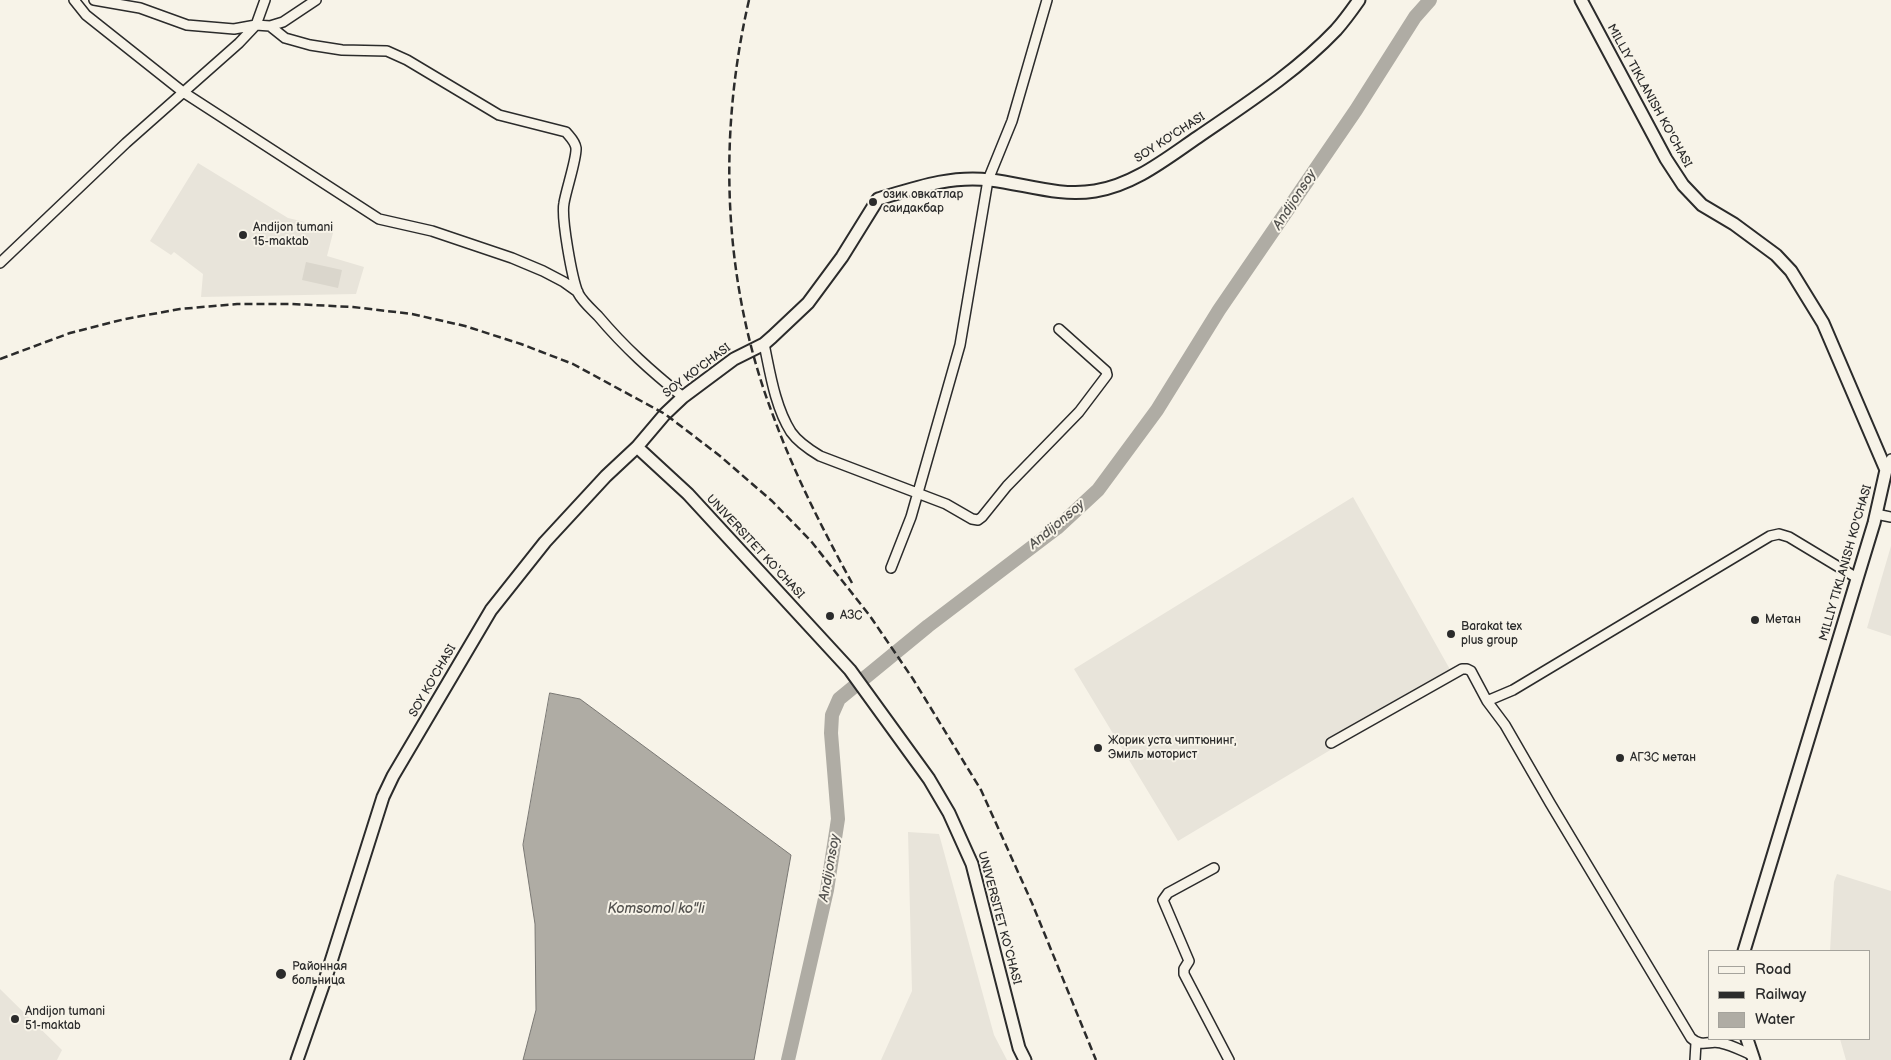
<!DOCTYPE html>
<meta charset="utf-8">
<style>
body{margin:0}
#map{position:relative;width:1891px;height:1060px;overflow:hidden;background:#f7f3e8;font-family:"Balsamiq Sans",sans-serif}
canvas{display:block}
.legend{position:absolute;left:1708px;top:950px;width:162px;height:90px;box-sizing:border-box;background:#f7f3e8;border:1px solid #a5a39c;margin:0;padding:6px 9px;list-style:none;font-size:15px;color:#2b2b2b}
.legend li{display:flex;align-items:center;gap:10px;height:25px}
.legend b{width:25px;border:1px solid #a5a39c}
</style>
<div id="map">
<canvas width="1891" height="1060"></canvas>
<ul class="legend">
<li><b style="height:6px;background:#f7f3e8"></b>Road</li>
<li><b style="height:6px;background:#2b2b2b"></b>Railway</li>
<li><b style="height:14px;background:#afaca4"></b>Water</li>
</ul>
</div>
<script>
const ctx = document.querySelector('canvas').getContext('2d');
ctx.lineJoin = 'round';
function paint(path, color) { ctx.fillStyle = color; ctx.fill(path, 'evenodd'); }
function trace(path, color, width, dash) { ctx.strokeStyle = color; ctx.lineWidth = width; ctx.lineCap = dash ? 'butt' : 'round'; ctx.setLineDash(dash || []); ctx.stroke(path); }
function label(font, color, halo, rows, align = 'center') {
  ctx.font = font + ' "Balsamiq Sans",sans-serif'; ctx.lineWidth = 4; ctx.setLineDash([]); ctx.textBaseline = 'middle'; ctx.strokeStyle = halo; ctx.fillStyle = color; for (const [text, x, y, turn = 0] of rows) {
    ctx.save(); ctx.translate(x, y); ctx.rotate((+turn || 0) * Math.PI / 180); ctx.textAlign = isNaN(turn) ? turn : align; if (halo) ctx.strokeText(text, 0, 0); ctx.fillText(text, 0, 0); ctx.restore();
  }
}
paint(new Path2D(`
 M198,163L288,218L334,229L327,256L364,267L356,294L201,297L203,274L174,252L171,255L150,241Z
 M1353,497L1452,673L1329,744L1332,749L1178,841L1074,669Z
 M1891,546V636L1867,628Z
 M908,832L939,834L994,1035L1007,1060H881L912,991Z
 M1837,874L1891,891V1060H1846L1840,1039H1870V951H1830L1834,882Z
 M0,989L62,1050L57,1060H0Z`), '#e8e4da');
paint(new Path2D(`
 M306,262L342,270L338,288L302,280Z`), '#dad6cc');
const water = new Path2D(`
 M550,693L580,699L791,855L754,1060H523L536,1010L535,924L523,845Z`);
paint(water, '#afaca4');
trace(water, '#7a7874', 1);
trace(new Path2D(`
 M788,1060L827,890L838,819L831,733L832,715L839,699L928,626L1057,528L1098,490L1157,410L1219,310L1356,110L1415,17L1430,0`), '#afaca4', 14);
const minor = new Path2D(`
 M74,0L86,15L183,92L379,219L432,231L512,258L543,271L564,282L578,292
 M94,0L140,8L187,25L234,29L256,25L270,26L283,22L316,0
 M270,26L285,38L310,45L342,50L387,51L407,60L499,115L566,132C570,137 575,141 576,148C577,158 566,190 564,203C561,218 572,278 578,293C582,301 591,309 598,316C625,348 651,371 683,397
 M0,263L126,143L239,43L256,25L265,0
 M764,344C770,372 775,407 791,432C798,442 810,450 820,456L946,504L972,519L978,520L982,517L1007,486L1079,412L1107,375L1106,371L1059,329
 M1886,470L1891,459
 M1876,514L1891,517
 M891,568L911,517L960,345L988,180L1012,121L1047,0
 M1487,701L1513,690L1770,536L1779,534L1789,537L1857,578
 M1331,743L1462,669H1467L1471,671L1487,701L1505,725L1550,803L1691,1038C1702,1048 1709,1040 1721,1043C1732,1045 1742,1051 1752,1055
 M1214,868L1168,893L1163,900L1189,961L1184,969V974L1229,1060
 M1695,1060L1696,1043`);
const major = new Path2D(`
 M1581,0L1666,159L1683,185L1702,205L1734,224L1776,255L1791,271L1823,323L1886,470L1874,523L1744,951
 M637,447L688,494L850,670L929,779L949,813L972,864L1019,1048L1025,1060
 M1747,1039L1754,1060
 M297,1060L327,974L383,797L393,776L491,610L545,542L606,476L637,447L665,414L683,397L734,359L764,344L772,337L808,303L842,257L878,199C915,188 951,175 990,180C1025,184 1059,197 1095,191C1134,185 1167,158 1198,137C1246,104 1296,72 1336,30C1344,21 1352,10 1359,0`);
trace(minor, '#2b2b2b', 12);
trace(major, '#2b2b2b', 15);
trace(minor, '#f7f3e8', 9);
trace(major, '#f7f3e8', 11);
trace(new Path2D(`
 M749,0C717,138 723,286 774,418C795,475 823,530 852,583
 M0,359L70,333L125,319L180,309L237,304H292L353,307L412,314L465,326L521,344L573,364L665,414L720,456L772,501L811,541L870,616L913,679L981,790L1032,903L1096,1060`), '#2b2b2b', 2.5, [8, 4]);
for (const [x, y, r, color] of [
 [873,202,5,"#2b2b2b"],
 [243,235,5,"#2b2b2b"],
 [830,616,5,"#2b2b2b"],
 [1755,620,5,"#2b2b2b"],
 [1451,634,5,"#2b2b2b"],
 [1098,748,5,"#2b2b2b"],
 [1620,758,5,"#2b2b2b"],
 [281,974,6,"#2b2b2b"],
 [15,1019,5,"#2b2b2b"]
]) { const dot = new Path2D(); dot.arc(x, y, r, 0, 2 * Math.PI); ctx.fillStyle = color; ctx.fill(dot); trace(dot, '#f7f3e8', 2); }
label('12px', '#2b2b2b', '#f7f3e8', [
 ["MILLIY TIKLANISH KO'CHASI",1649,96,61],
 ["SOY KO'CHASI",1170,138,-33],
 ["SOY KO'CHASI",697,371,-37],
 ["UNIVERSITET KО‘CHASI",755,547,47],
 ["MILLIY TIKLANISH KO'CHASI",1846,563,-74],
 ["SOY KO'CHASI",433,681,-60],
 ["UNIVERSITET KО‘CHASI",999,918,75]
]);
label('12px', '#2b2b2b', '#f7f3e8', [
 ["озик овкатлар",883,195],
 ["саидакбар",883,209],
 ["Andijon tumani",253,228],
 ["15-maktab",253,242],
 ["АЗС",840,616],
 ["Метан",1765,620],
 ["Barakat tex",1461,627],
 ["plus group",1461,641],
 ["Жорик уста чиптюнинг,",1108,741],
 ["Эмиль моторист",1108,755],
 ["АГЗС метан",1630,758],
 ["Районная",292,967],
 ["больница",292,981],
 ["Andijon tumani",25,1012],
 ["51-maktab",25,1026]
], 'left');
label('italic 14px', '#53524f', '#f7f3e8', [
 ["Andijonsoy",1295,200,-57],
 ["Andijonsoy",1057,525,-40],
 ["Andijonsoy",830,868,-80],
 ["Komsomol ko\"li",656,909]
]);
</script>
